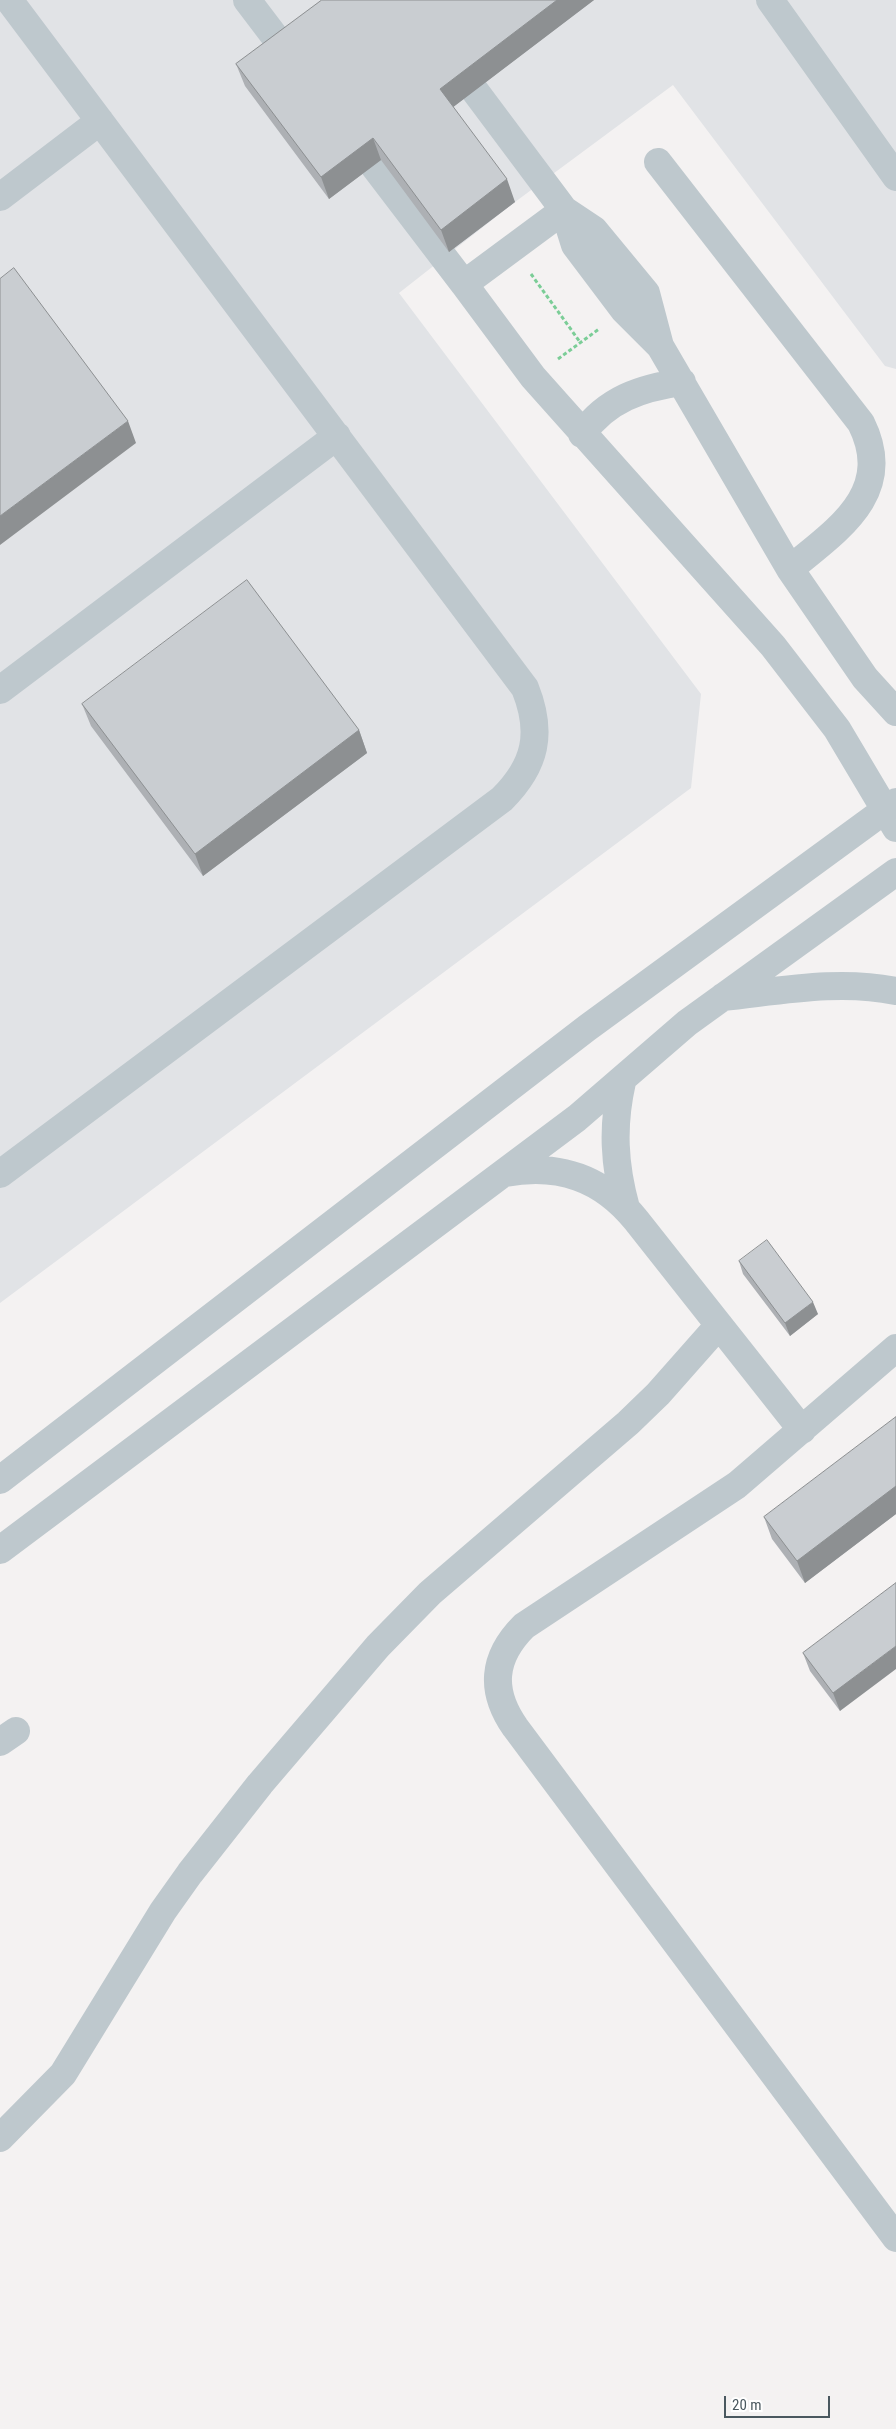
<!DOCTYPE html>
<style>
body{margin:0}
#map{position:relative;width:896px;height:2429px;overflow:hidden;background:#f4f2f2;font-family:"Roboto Condensed",sans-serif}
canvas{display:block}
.scale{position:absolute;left:724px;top:2396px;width:106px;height:22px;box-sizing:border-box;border:2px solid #4a585f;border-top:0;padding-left:6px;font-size:15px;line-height:18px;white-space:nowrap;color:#4a585f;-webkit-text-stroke:4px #fff;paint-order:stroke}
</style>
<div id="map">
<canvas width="896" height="2429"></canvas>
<div class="scale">20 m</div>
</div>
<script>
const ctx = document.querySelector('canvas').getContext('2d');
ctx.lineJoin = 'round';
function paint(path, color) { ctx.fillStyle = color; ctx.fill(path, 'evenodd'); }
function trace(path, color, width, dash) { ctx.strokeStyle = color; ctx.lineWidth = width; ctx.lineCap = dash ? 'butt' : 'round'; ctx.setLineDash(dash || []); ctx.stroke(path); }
paint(new Path2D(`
 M0,0H896V369L885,366L673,85L515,202L399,293L701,694L691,788L0,1303Z`), '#e1e3e6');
trace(new Path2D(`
 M531,274L580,342
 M558,359L599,329`), '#7bcd97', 3, [4, 2.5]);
trace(new Path2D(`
 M247,0L288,54
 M770,0L896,177
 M475,91L564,210L575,245L624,310L660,346L790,569L865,678L896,712
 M658,162L861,423C896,493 837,530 790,569
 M374,166L464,284
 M0,197L100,121
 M660,346L646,293L594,230L564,210L464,284L533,377L773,646L837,729L896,828
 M582,434C607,399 641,388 682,382
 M0,690L337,436
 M723,997C780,991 839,979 896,991
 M622,1082C612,1126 614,1165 626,1208
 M505,1173C559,1163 602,1178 636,1220L802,1430
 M0,1174L502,799C536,765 543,733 525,688L9,0
 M896,1348L737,1485L524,1626C492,1658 490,1691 515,1727L896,2238
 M0,1480L587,1028L896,802
 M0,1550L577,1118L687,1023L896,872
 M0,1742L16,1731
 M0,2138L63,2074L163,1911L190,1873L260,1784L378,1646L430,1593L628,1423L658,1394L719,1325`), '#bec8cd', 28);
paint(new Path2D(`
 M322,0H594L453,107L515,202L449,252L381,160L329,199L245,86L236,64Z
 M82,704L359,730L367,753L203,876L91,726Z
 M739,1261L818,1314L790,1336L743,1274Z
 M896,1417V1514L805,1583L772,1539L764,1517Z
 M896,1583L840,1711L810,1671L803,1653Z`), '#adb0b4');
paint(new Path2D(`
 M557,0H594L448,111L440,89Z
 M373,138L381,160L329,199L321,177Z
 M507,179L515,202L449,252L441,230Z
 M128,421L136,443L0,545V516Z
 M359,730L367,753L203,876L195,854Z
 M813,1302L818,1314L790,1336L785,1323Z
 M896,1486V1514L805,1583L797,1561Z
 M896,1646V1669L840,1711L833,1693Z`), '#8d9092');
const building = new Path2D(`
 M322,0H557L440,89L507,179L441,230L373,138L321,177L236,64Z
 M14,268L128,421L0,516V279Z
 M247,580L359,730L195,854L82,704Z
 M767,1240L813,1302L785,1323L739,1261Z
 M896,1417V1486L797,1561L764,1517Z
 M896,1583V1646L833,1693L803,1653Z`);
paint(building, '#c9cdd1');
trace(building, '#8d9092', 1);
</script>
